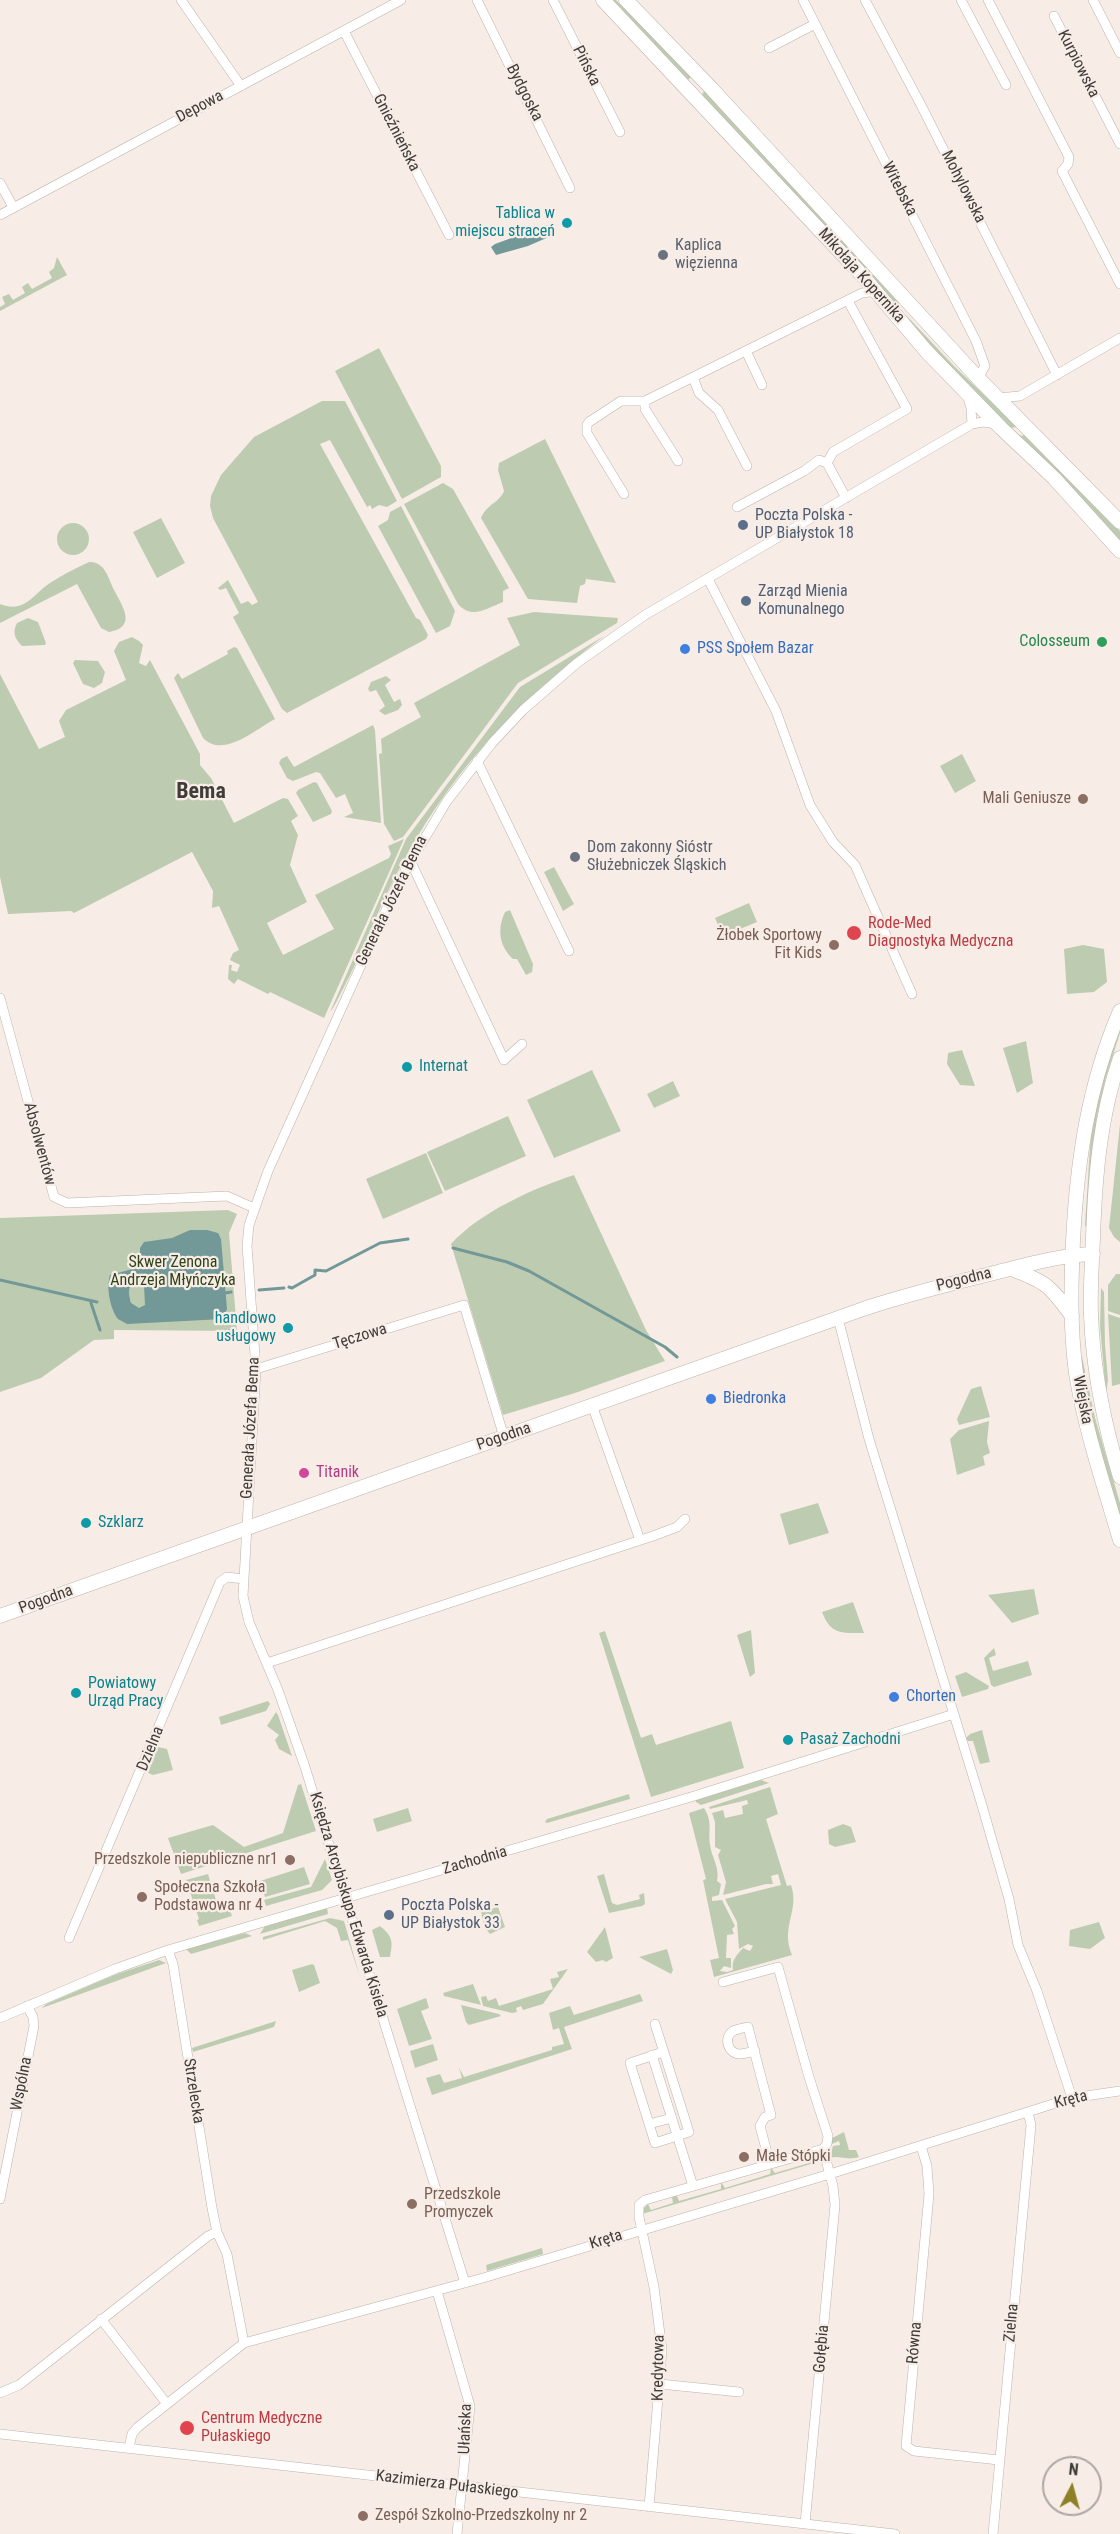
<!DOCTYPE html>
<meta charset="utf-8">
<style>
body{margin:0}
#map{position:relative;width:1120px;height:2534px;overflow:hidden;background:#f7ede6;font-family:"Roboto Condensed",sans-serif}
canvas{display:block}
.north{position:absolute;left:1042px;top:2456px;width:60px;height:60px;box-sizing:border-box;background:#f7ede6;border:2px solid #ada6a1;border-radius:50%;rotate:6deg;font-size:16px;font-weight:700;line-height:24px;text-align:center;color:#3f3c39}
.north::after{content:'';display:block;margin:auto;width:21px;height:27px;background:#8e8027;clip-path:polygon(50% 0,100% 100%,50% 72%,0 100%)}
</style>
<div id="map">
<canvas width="1120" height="2534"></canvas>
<div class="north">N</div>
</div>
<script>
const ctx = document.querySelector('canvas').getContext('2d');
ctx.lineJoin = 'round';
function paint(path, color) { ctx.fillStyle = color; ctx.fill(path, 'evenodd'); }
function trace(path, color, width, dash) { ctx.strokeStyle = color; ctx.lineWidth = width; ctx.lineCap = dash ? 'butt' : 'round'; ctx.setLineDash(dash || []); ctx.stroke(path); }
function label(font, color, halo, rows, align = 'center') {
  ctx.font = font + ' "Roboto Condensed",sans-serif'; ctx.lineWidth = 4.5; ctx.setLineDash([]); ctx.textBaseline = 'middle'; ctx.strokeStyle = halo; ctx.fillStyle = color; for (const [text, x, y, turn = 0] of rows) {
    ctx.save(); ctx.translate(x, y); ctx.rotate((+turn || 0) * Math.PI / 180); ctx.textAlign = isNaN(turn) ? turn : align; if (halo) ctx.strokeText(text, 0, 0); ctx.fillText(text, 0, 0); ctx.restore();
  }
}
paint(new Path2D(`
 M613,0H616L691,77L688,80Z
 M704,91L707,92L902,303L896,305L851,254L702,95Z
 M57,257L67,275L0,311V307L5,304L2,297L9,294L13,300L25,293L22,287L28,283L32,289L52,278L49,272L54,268Z
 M905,314L954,366L1018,427L1009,428L924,340Z
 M379,348L441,466V477L402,499L335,371Z
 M322,401H345L397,501L387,507L379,505L372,509L370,505L367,507L330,440L320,444L416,618L420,620L428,635L426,639L287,713L282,709L233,617L239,613L226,588L220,590L218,588L228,580L241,604L248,601L252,605L258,602L213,518L210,506L211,496L221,475L254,437Z
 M1015,433L1022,436L1025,434L1116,527L1120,531V542L1088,505Z
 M545,439L616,583L586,579L585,584L580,586L577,603L528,599L481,518C487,504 499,503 504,491L498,470L499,463Z
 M443,483L453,489L509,588L503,591V602C487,608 472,620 458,604L404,504Z
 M401,506L455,611L450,626L436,633L378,526L388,520L390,512Z
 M161,518L185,563L157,578L133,532Z
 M57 539a16 16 0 1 1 32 0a16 16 0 1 1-32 0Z
 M89,562C94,562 98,563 102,567C107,572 110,581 113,588C121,604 139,627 109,632L101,628L77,584L0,623V604C25,614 33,594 50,583C62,575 76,568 89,562Z
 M534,612L618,618L617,623L518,683L403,837L394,841L384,824L379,754L382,753L381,739L421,717L414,703L520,645L507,618Z
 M28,618L38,622L46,643L45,645L22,646C15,639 12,633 17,623Z
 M604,636C513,706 448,774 395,877C376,914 362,953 343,989C339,996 335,1006 330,1012L406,839L520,687Z
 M132,637L139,641L143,645L139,663L146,666L150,660L200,754V765L211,778L234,823L283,798L288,799L298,816L291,821L298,835L290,865L307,902L267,923L283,955L334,929L315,895L389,858L391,854L388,846L404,839L324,1018L270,992L268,994L238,979L234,984L228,979L229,965H232L231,970L237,972L240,965L230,960L233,953L239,950L219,906L212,908L213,891L192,852L74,913L71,911L8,914L0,877V674L39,749L65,737L59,721L66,710L126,680L114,651L119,642Z
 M234,647L237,648L275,719C256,729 223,759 203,738L174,678L178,673L182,679L228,654L227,651Z
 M75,660L98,661L105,672L102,683L94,688L83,684L73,663Z
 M386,676L391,680L385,685L394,702L400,699L402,705L398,710L385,715L379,711L385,706L376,690L370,692L368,689L371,682Z
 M373,725L375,730L381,823L344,817L353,813L345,794L336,798L320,773L316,772L293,781L287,778L279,763L281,759L287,756L294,767Z
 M962,754L976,781L955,793L940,766Z
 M314,782L317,783L332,811L331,814L313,822L296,793L298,790Z
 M554,867L574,904L563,911L544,872Z
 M749,903L757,922L723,936L715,918Z
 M510,910L533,964L532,972L526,975L517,959H513C499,946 497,929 505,912Z
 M1083,945L1104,949L1107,982L1094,992L1067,994L1064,949Z
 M1120,1024V1033L1106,1077L1097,1116L1087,1230L1085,1225L1092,1117L1098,1088Z
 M1026,1041L1033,1083L1017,1093L1003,1048Z
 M962,1050L975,1086L960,1085L947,1064L948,1053Z
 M592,1070L621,1131L554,1158L527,1100Z
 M673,1081L680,1096L654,1108L647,1094Z
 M508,1116L526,1156L445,1191L427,1152Z
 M1120,1124V1242L1114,1237L1109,1228Z
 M426,1153L443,1193L383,1219L366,1179Z
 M574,1175L646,1330L665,1361L575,1393L503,1415L451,1244C480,1212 534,1188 574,1175Z
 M228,1210L237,1214L229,1233L237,1331L114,1330V1339L94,1340L41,1378L0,1392V1218Z
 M1116,1274H1120V1315L1108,1311V1285Z
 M1101,1288L1104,1292L1105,1345L1108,1380L1106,1394L1100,1326Z
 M1108,1314L1120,1318V1384L1112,1386Z
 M1079,1356L1082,1357L1095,1418L1120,1503V1523L1090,1419Z
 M981,1386L990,1417L959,1425L957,1419L971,1389Z
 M989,1421L987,1442L990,1453L983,1456L985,1465L957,1475L950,1439L959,1430Z
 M818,1503L829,1533L789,1545L780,1514Z
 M1034,1589L1039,1614L1012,1623L988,1595Z
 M853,1602L864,1633C841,1633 831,1635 822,1612Z
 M751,1630L755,1673L750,1677L737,1635Z
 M605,1631L641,1738L652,1734L656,1745L731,1721L744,1768L651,1797L599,1633Z
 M994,1648L996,1655L989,1658L993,1671L1028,1661L1032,1675L994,1687L991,1685L984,1658Z
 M966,1672L989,1686L988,1689L962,1697L955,1676Z
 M268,1701L270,1704L266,1711L221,1725L219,1717Z
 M276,1712L278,1715L292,1756L279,1749L275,1740L279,1735L267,1726Z
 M982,1730L990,1762L980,1764L973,1741H968L966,1738L970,1734Z
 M158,1747L167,1749L173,1770L153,1775L148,1773Z
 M761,1780L769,1783L701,1805L696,1802V1800Z
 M301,1784L316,1831L181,1874L168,1838L213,1825L244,1847L283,1833L298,1785Z
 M770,1787L778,1814L766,1819L787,1886L791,1885C800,1911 780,1926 792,1955L714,1977L710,1960L719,1958L703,1880L706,1879L689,1813L704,1808C713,1823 708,1829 710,1845C712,1859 720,1867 717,1881L721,1884L719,1895L712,1897V1901L722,1900L735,1926L732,1929L734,1934L727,1935L726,1958H731V1968L724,1966L720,1971L727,1972L733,1970C731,1960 737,1955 743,1948L750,1951L753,1946L748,1944L739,1949L737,1922L725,1899L781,1885L778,1874L771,1876L773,1884H766L723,1895L726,1882L718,1855L721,1850L715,1847V1822L712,1813L723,1810L725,1818L743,1814L742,1806L748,1804L747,1800L710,1809L709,1807Z
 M629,1794L630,1799L547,1823L545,1822L547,1819Z
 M408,1808L412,1821L377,1832L373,1819Z
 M843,1824L851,1827L856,1842L835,1847L829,1844L828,1830Z
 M325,1859L332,1880L322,1890L266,1906L264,1900L311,1887Z
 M304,1867L310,1884L265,1897L260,1881Z
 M208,1874L220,1913L230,1910L232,1916L199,1926L197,1920L199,1919L186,1880Z
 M604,1874L612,1903L617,1905L640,1899L639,1895L644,1893L645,1904L642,1906L609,1913L597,1876Z
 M498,1907L505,1927L490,1934L485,1928L481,1912Z
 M327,1908L328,1914L260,1934L265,1926Z
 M330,1918L344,1921L360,1977L348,1940L341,1941L337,1928L325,1921L263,1940V1937Z
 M1099,1922L1105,1938L1090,1949L1069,1946L1070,1930Z
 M380,1926C393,1937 393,1941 390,1957H380L372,1930Z
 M605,1927L613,1958L606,1962L603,1960L596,1962L587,1952Z
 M245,1933L252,1936L191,1954L186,1949Z
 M667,1949L673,1970L671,1974L639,1957Z
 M159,1960L166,1963L42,2008L46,2004L114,1975Z
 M312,1964L314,1965L320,1983L299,1992L292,1970Z
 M568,1969L543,2004L523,2010L521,2006L516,2008L517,2012L512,2013L483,2006L481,1997L486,1996L488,2001L496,1998L499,2006L553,1989L550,1979L559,1977L557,1972Z
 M473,1984L481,2005L444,1996L443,1993Z
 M640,1994L643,2001L564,2027L572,2049L432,2095L426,2078L440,2074L444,2083L462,2078L459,2068L464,2077L552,2050V2047L564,2044L559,2028L553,2030L549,2013L570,2006L574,2015Z
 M426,1998L429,2008L421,2011L432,2039L409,2046L397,2009Z
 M461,2005L499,2014L501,2016L469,2025L466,2022Z
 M276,2021L274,2027L193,2052L192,2048Z
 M433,2044L438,2060L415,2068L410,2051Z
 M844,2132L849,2150H856L859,2157C846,2161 840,2155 830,2158L833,2146L840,2145L839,2141L832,2144V2138Z
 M815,2156L821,2161L642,2214L644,2208L648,2204L651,2210L673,2203L672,2197L677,2196L679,2201L721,2189V2182L725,2188L770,2174L771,2168L775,2173L809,2163L808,2157Z
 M542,2248L543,2254L487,2271L486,2265Z`), '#bdccb1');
paint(new Path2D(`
 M547,225L553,232L551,236L528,246L496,255L491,247L495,244Z
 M190,1230H207L218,1233L221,1239L227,1309L223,1319L127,1324L118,1319C110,1309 106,1287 110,1275L140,1267V1248L144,1242L172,1238ZM137,1281L144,1286L145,1305L139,1308L131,1303C129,1295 126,1285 137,1281Z`), '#729898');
trace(new Path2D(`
 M453,1248L507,1262L529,1271L665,1347L677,1357
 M0,1280L97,1302
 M289,1287L292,1288L315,1275V1270L326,1271L380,1243L408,1239
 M259,1290L284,1288
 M225,1293L231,1292
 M91,1303L100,1330`), '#729898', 3);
const street = new Path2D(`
 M181,0L241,86
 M477,0L570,188
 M553,0L620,132
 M803,0L976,341L985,366L978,378
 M865,0L921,105L1057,375
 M961,0L1006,85
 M988,0L1069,157L1068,164L1062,171L1120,284
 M1093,0L1120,53
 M1054,16L1120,144
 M344,31L449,235
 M769,48L815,24
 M0,183L13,207
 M0,215L401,0
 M746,351L762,385
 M693,377L699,393L718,410L747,466
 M967,394L971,408L972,424
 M997,398L1020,396L1120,338
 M645,401V409L678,461
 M827,463L833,452L907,409L848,301
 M624,494L587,433V425L589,422L621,401H645L862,293L877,291
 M737,507L804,471L819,460L827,463L846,498
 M708,579L776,711L810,805L833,842L855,865L912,994
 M477,761L569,951
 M410,860L504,1060L522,1044
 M0,998L54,1197L67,1203L227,1196L254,1208
 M838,1318L869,1439L981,1802L1009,1899L1018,1945L1037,1991L1072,2098
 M256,1369L464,1305L504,1437
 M592,1405L640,1540
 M267,1663L653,1536L677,1527L685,1519
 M69,1938L220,1582L227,1577L244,1579
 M168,1950L173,1964L212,2208L217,2232L227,2254L244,2343
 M0,2018L115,1969L168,1950L691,1797L954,1714
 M655,2024L689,2132L655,2143L630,2063L663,2052
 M755,2051C750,2052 744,2054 739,2054C728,2053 723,2038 733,2031C737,2029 743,2028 748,2027L771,2115L765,2117L760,2126L770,2164
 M652,2055L693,2186
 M649,2124L672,2118
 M921,2146L927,2166L929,2194L906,2446L914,2451L999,2460
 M0,2199L34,2026L33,2017L27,2006
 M465,2283L305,1767L278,1690L249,1622L243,1596L256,1369L247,1246L249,1225L268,1171L399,881L447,801L493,742L523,710L577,663L645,615L972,424L983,422L996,424
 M437,2291L470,2406L457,2534
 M101,2319L167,2404
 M660,2384L739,2392
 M0,2393L19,2385L208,2236L217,2232
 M0,2434L895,2534
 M129,2448L132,2434L138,2427L244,2343L483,2278L830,2174L1072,2098L1120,2091
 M649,2507L662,2350L654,2287L639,2217V2205L645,2200L823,2149L827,2144L828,2136L809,2077L778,1967L723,1982
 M805,2524L835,2205L833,2186L823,2149
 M993,2534L1031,2125L1028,2112`);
const secondary = new Path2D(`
 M603,0L861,274L927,352L1001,428L1054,478L1120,551
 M626,0L712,89L978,378L1120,522
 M1120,1011C1088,1085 1077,1162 1073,1241C1071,1285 1070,1329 1076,1373C1085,1430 1104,1485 1120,1540
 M1120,1058C1100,1116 1095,1176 1093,1238C1092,1263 1090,1290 1091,1315C1093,1370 1104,1424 1120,1477
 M1011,1269C1047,1282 1050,1286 1072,1316
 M0,1616L866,1308C909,1294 953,1283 998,1272C1030,1264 1061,1255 1093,1254`);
trace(street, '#bbb2ab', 10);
trace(secondary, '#bbb2ab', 15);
trace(street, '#fff', 9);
trace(secondary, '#fff', 14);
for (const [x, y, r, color] of [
 [567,223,6,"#0f9aa8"],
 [663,255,6,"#6b7280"],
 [743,525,6,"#5c6f8a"],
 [746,601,6,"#5c6f8a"],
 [1102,642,6,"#2e9e5b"],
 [685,649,6,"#3f7fe0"],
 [1083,799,6,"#8d6e63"],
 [575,857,6,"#6b7280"],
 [854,933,8,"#e0444e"],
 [834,945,6,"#8d6e63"],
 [407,1067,6,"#0f9aa8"],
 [288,1328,6,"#0f9aa8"],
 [711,1399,6,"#3f7fe0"],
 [304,1473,6,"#d1479c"],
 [86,1523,6,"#0f9aa8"],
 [76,1693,6,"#0f9aa8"],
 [894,1697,6,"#3f7fe0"],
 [788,1740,6,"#0f9aa8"],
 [290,1860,6,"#8d6e63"],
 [142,1897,6,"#8d6e63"],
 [389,1915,6,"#5c6f8a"],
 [744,2157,6,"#8d6e63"],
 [412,2204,6,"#8d6e63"],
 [187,2428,8,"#e0444e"],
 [363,2516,6,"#8d6e63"]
]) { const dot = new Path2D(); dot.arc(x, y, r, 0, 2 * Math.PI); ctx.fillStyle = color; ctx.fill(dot); trace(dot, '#f7ede6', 2); }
label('16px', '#3f3c39', '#f7ede6', [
 ["Kurpiowska",1078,64,63],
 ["Pińska",586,66,63],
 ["Bydgoska",524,93,63],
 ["Depowa",200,107,-28],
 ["Gnieźnieńska",396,133,63],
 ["Mohylowska",963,187,63],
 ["Witebska",899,189,63],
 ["Mikołaja Kopernika",861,276,48],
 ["Generała Józefa Bema",392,901,-64],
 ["Absolwentów",39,1144,75],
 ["Pogodna",964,1280,-14],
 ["Tęczowa",360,1337,-17],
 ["Wiejska",1082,1400,79],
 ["Generała Józefa Bema",251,1428,-87],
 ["Pogodna",504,1437,-19],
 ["Pogodna",46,1600,-20],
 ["Dzielna",151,1749,-68],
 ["Zachodnia",475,1861,-16],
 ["Księdza Arcybiskupa Edwarda Kisiela",348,1905,73],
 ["Wspólna",22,2084,-79],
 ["Strzelecka",193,2091,81],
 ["Kręta",1071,2100,-14],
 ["Kręta",606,2240,-17],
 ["Zielna",1012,2323,-85],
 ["Równa",915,2343,-85],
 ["Gołębia",822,2349,-85],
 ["Kredytowa",659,2368,-89],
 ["Ułańska",466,2429,-88],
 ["Kazimierza Pułaskiego",447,2485,7]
]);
label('16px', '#0d838f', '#f7ede6', [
 ["Tablica w",555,214,"right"],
 ["miejscu straceń",555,232,"right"],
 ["Internat",419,1067],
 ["handlowo",276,1319,"right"],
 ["usługowy",276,1337,"right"],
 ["Szklarz",98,1523],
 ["Powiatowy",88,1684],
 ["Urząd Pracy",88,1702],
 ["Pasaż Zachodni",800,1740]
], 'left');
label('16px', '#5b616d', '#f7ede6', [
 ["Kaplica",675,246],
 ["więzienna",675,264],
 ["Dom zakonny Sióstr",587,848],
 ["Służebniczek Śląskich",587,866]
], 'left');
label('16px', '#4e5e75', '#f7ede6', [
 ["Poczta Polska -",755,516],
 ["UP Białystok 18",755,534],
 ["Zarząd Mienia",758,592],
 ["Komunalnego",758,610],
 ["Poczta Polska -",401,1906],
 ["UP Białystok 33",401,1924]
], 'left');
label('16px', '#27864d', '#f7ede6', [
 ["Colosseum",1090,642]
], 'right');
label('16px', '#366cbe', '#f7ede6', [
 ["PSS Społem Bazar",697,649],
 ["Biedronka",723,1399],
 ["Chorten",906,1697]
], 'left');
label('16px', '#785e54', '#f7ede6', [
 ["Mali Geniusze",1071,799,"right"],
 ["Żłobek Sportowy",822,936,"right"],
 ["Fit Kids",822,954,"right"],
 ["Przedszkole niepubliczne nr1",278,1860,"right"],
 ["Społeczna Szkoła",154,1888],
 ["Podstawowa nr 4",154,1906],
 ["Małe Stópki",756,2157],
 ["Przedszkole",424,2195],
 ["Promyczek",424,2213],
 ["Zespół Szkolno-Przedszkolny nr 2",375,2516]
], 'left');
label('16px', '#be3a42', '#f7ede6', [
 ["Rode-Med",868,924],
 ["Diagnostyka Medyczna",868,942],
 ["Centrum Medyczne",201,2419],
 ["Pułaskiego",201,2437]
], 'left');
label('16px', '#2f4318', '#f7ede6', [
 ["Skwer Zenona",173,1263],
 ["Andrzeja Młyńczyka",173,1281]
]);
label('16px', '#b23c85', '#f7ede6', [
 ["Titanik",316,1473]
], 'left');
label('bold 22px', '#3f3c39', '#f7ede6', [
 ["Bema",201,792]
]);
</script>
